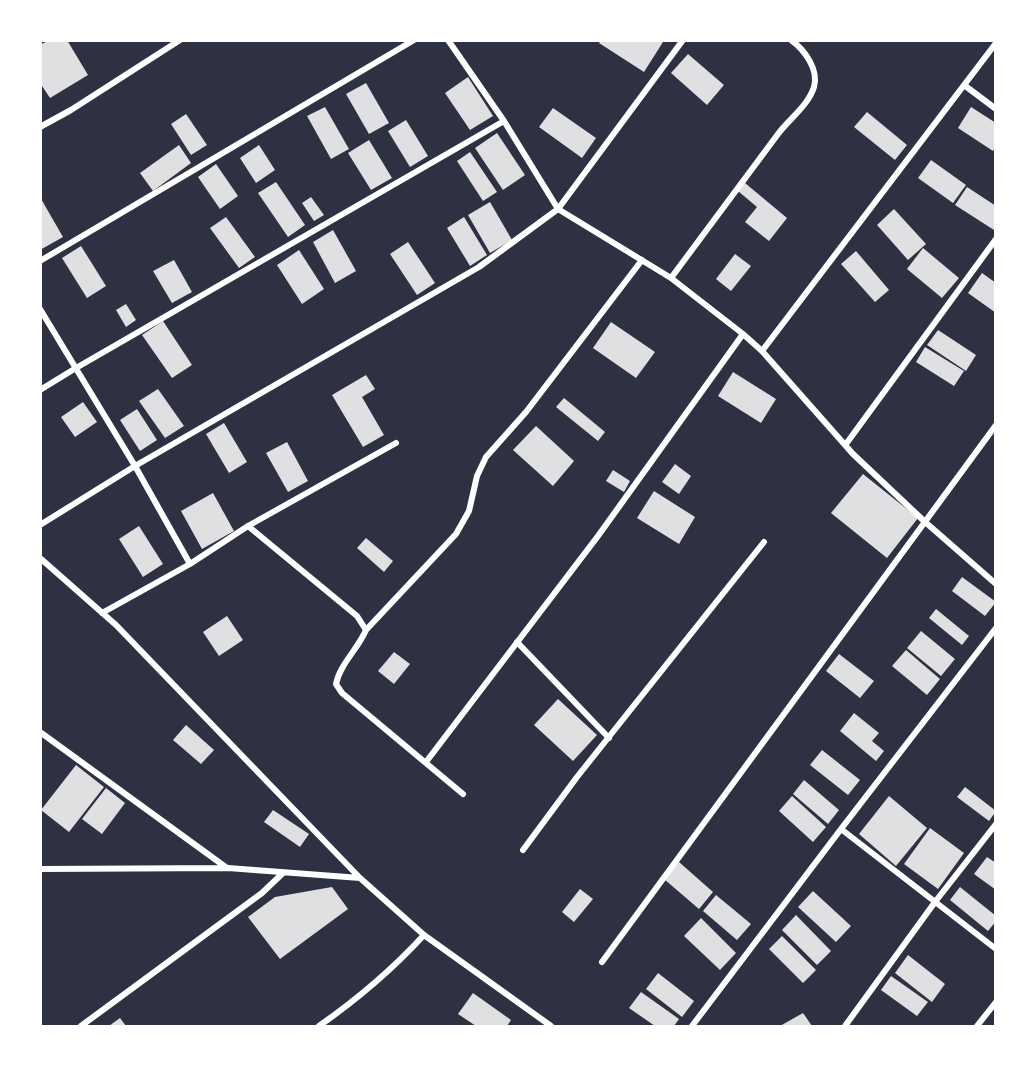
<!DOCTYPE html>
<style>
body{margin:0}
#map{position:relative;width:1036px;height:1067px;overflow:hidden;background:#2d3142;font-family:"Noto Sans",sans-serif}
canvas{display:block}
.frame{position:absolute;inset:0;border:42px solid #fff;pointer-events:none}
</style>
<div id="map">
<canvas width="1036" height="1067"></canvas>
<div class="frame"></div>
</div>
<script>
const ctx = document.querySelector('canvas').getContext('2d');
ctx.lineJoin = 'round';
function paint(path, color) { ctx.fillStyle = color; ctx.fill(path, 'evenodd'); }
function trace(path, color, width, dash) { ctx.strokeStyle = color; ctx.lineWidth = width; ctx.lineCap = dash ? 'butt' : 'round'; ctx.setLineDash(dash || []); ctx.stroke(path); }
paint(new Path2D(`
 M49,40H67L88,75L50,98L40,83V45Z
 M601,40H661L663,42L644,72L599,43Z
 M688,54L724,85L707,105L671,73Z
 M468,77L493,116L470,130L445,93Z
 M366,83L389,123L369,134L346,94Z
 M325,107L349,149L331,159L307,116Z
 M971,107L996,123V146L993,151L958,128Z
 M553,108L596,138L582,158L539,127Z
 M867,112L907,145L895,160L854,127Z
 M186,114L207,145L191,155L171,124Z
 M406,120L428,156L410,167L388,131Z
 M497,133L525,175L503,190L475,148Z
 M369,140L392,178L371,190L348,153Z
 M179,145L191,163L153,191L140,173Z
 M259,145L275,170L256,183L240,158Z
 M470,152L497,192L483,201L457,161Z
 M931,160L966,185L953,203L918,178Z
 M216,164L238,196L220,209L198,177Z
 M276,182L305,225L288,237L258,193Z
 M745,183L787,218L769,241L745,222L757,207L738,191Z
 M967,187L996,206V228L994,230L955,205Z
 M40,197L63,237L40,250Z
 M311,197L324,215L314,221L302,203Z
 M490,202L512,240L490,253L468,215Z
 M894,209L926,244L908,260L877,225Z
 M226,217L255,257L239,268L210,228Z
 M464,217L487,255L470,266L447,228Z
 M333,230L356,271L335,283L313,242Z
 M408,242L435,283L417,295L390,254Z
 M81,246L106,286L87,298L62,258Z
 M923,248L959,278L942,298L907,269Z
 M299,250L324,289L302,304L277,265Z
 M856,251L889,290L875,302L841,264Z
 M735,254L751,266L731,291L716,279Z
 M174,260L192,292L172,303L153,271Z
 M982,273L996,283V313L968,293Z
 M126,304L136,320L126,327L116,310Z
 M163,321L192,365L172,378L142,335Z
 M611,322L655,352L636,378L593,348Z
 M938,330L976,355L966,371L927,345Z
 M925,347L964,371L954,386L916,362Z
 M733,372L776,399L761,423L718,396Z
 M366,375L375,389L362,397L384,435L363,447L332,395Z
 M158,389L184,426L165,438L139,401Z
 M564,398L605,432L598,441L556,407Z
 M83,402L97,422L75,437L61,417Z
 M137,409L157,440L140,451L120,420Z
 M224,423L247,462L229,473L206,434Z
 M536,426L574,461L553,486L513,450Z
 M287,442L308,481L288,492L266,453Z
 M675,464L691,476L679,494L662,482Z
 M613,470L630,481L624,492L606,481Z
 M863,474L918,518L887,558L831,513Z
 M654,491L695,517L679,544L637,518Z
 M213,493L234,531L202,549L181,511Z
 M139,526L163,564L143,577L119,539Z
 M366,538L393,561L384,572L357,548Z
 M962,577L996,602L985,616L952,591Z
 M936,609L969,636L962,645L929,618Z
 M227,616L243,640L219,656L203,632Z
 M921,631L955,659L941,676L907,648Z
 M906,650L940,679L927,695L892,666Z
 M394,652L410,664L394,684L378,671Z
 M839,654L874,681L860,698L826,671Z
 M558,699L597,735L573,761L534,725Z
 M854,713L879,733L872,741L884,751L876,761L840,731Z
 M186,725L214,750L201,764L173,740Z
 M822,750L860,780L848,795L810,765Z
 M76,765L104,787L69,832L41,810Z
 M804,780L839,810L828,824L793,794Z
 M965,787L996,811L989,821L957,797Z
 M106,788L125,803L102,834L82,819Z
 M792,796L826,827L813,842L779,811Z
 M889,796L927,828L896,866L859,834Z
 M273,810L309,834L300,847L264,822Z
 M930,828L964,853L938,889L904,864Z
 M987,857L996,863V890L974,874Z
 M679,862L713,892L699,909L664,879Z
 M332,887L348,909L280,959L248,917L275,897Z
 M960,887L996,916V921L988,931L950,900Z
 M580,889L593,899L574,922L562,912Z
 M813,891L851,926L836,942L798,907Z
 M716,895L751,924L737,940L703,911Z
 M796,915L831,951L817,965L782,930Z
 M701,918L736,953L720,970L684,936Z
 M782,936L816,970L803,983L769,949Z
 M908,955L945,984L932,1002L895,973Z
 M658,973L694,1001L682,1017L646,989Z
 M891,976L928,1002L917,1016L881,990Z
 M641,992L679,1019L674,1026H655L629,1008Z
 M473,993L511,1020L507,1026H476L458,1014Z
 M803,1013L812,1026H780Z
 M120,1018L126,1026H109Z`), '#e0e0e3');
trace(new Path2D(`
 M448,40L504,121L558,209L671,278L743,334L762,351L853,454L924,521L996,584
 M964,85L996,109
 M40,127L71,110L180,40
 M40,261L414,40
 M671,278C707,230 742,182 778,134C789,119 808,106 814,87C819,70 805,50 791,40
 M40,309L135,466L190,564
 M762,351L996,43
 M40,390L76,368L504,121
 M846,444L996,239
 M40,525L135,466L479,267L558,209L683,40
 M248,526L357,616L366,630C358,649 340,664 336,684L342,693L463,794
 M40,558L116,625L360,878L424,935L551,1026
 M102,613L190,564L248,526L396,443
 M366,630L456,534L469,511L477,476L486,457L526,412L642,260
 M517,642L609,738
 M40,732L227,868
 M426,762L598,536L743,334
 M841,829L996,949
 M523,850L577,777L764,542
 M40,869L228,868L360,878
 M602,962L996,425
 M81,1026L262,893L283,873
 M319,1026C359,998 391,971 424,935
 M692,1026L841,829L996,628
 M845,1026L935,902L996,824
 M977,1026L996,1002`), '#fff', 6);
</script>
